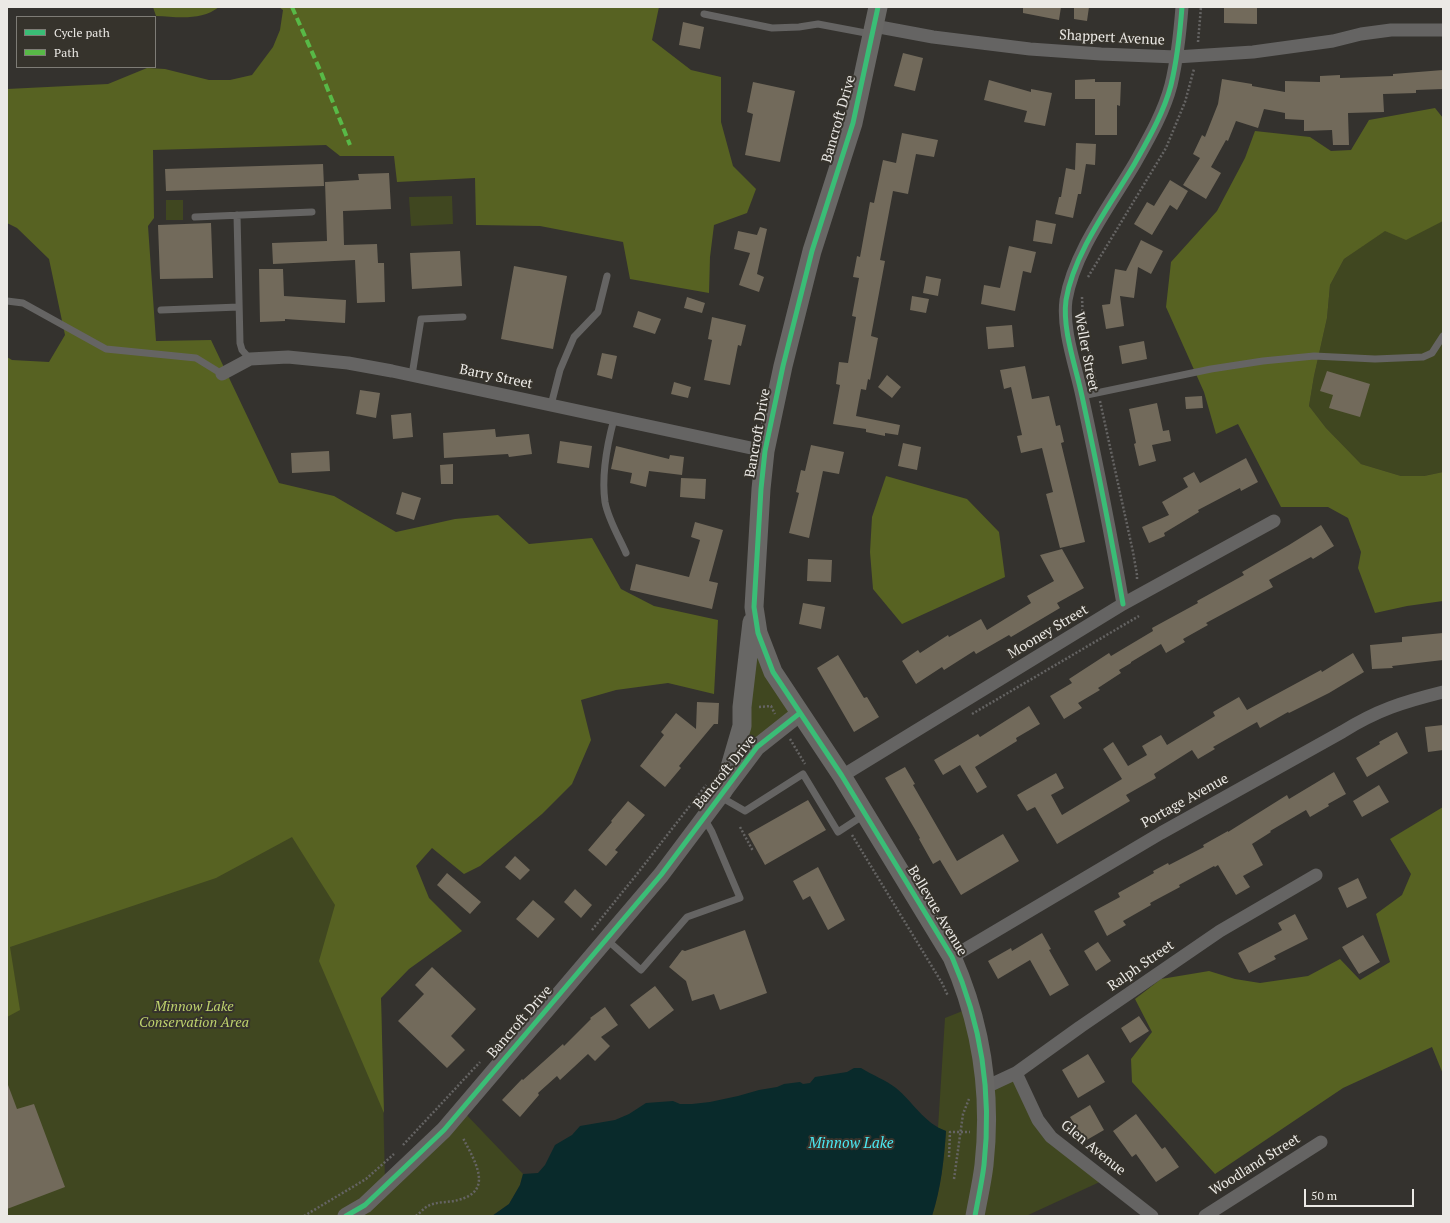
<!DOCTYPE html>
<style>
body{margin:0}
#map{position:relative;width:1450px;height:1223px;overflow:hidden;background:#34322e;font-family:"PT Serif",serif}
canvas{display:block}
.frame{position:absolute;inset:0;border:8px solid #ebe9e5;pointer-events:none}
.legend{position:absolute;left:16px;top:16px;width:140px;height:52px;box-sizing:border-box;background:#36332c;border:1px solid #7e7c76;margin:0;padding:5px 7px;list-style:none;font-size:12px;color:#ebe9e5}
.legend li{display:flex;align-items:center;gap:8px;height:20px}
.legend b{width:20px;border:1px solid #7e7c76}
.scale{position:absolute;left:1304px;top:1189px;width:110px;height:18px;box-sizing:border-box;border:2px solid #ebe9e5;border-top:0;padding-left:5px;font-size:12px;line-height:14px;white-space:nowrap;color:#ebe9e5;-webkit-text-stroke:3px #36332c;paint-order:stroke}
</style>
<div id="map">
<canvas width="1450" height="1223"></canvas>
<div class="frame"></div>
<ul class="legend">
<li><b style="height:5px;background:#3abd76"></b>Cycle path</li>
<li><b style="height:5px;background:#58b947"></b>Path</li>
</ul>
<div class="scale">50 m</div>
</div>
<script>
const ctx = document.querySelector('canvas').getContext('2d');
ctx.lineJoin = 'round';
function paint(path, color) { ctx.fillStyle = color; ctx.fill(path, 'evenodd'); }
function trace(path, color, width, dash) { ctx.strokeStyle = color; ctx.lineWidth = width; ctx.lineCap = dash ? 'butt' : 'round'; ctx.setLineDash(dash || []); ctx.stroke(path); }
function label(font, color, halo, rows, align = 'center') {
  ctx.font = font + ' "PT Serif",serif'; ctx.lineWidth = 4; ctx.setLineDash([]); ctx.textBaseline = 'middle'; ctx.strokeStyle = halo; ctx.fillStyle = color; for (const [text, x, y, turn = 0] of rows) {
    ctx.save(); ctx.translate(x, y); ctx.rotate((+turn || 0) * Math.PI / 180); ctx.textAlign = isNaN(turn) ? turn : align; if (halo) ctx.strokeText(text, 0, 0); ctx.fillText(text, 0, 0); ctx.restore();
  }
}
paint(new Path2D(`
 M452,196L453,224L411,226L409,197Z
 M166,200H183V220H166Z
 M1443,221V472L1424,476H1401L1361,464L1326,428L1309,406L1314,376L1327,318L1330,285L1344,259L1385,230Z
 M361,517L381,998L385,1183L460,1108L523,1174L520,1185L509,1204L492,1216H7V524Z
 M753,608L798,713L722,791Z
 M970,1008L985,1088L1016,1075L1037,1121L1104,1180L1026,1216H932C941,1188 944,1160 946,1131L938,1128L945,1018Z`), '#404720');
paint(new Path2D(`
 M153,7H219C201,21 178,17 156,16Z
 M279,7H659L652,40L691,70L721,77V122L733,166L756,189L747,213L714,225L710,257L709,293L630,279L623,242L540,226L476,225L475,178L397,182L394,156H340L326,145L153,150L154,218L148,226L156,341L211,340L279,483L334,496L396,532L455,519L498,515L529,544L592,538L621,589L654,606L718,620L714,694L668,683L616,690L581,700L591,740L572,784L542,814L480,866L464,874L432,848L416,866L429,898L462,931L409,969L381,998L384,1113L319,961L335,905L292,837L216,878L10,947L20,1010L7,1017V357L12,360L49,362L65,335L49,259L17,228L7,223V89L108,84L147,68L165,69L209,80H230L252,75L273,47L280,30L283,10Z
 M1435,108L1443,118V221L1406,240L1385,231L1344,259L1330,285L1327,318L1314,376L1309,406L1326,428L1361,464L1401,476H1424L1443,472V601L1407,606L1375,613L1358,568L1361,552L1348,518L1328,507H1281L1238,424L1216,434L1204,392L1166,307L1171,262L1217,211L1245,158L1255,131L1310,137L1331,151L1351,150L1369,120Z
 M886,476L967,499L999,532L1005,577L902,624L873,589L870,552L872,517Z
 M1443,807V1074L1432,1047L1343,1088L1215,1174L1132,1082L1131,1059L1152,1032L1135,999L1161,979L1209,971L1235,979L1260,983L1308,976L1340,959L1360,980L1390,962L1376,914L1402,895L1411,874L1390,839Z`), '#576222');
paint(new Path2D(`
 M854,1068H861C872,1075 886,1080 896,1088C913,1102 924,1123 946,1131C944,1160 941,1188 932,1216H492L509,1204L520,1185L523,1174L538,1173L545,1165L555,1145L572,1135L580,1126L615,1120L629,1114L646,1103L673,1101L680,1104H692L710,1102L738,1096L759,1090L777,1087L784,1084L800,1082L803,1084L810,1083L815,1077L847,1072Z`), '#092a2b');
paint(new Path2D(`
 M1023,7H1061L1059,20L1023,13Z
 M1074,7H1089L1087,21L1074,19Z
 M1224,7H1257V24L1224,23Z
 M683,22L704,27L700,49L679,45Z
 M903,53L923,58L915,91L894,86Z
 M1443,70V89L1416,90V93L1383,94L1384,112L1348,113L1349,145H1333L1332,130L1304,131V120L1285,119V113L1264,109L1258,128L1236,121L1228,141L1226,140L1211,167L1221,173L1206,199L1183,185L1200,158L1193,154L1202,135L1205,137L1218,104L1222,79L1252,84V86L1285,92V81L1320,82V76L1340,75V78L1393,76V74Z
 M1095,79V82H1121L1120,106L1117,105V135H1095V99H1075V80Z
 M989,80L1031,92V89L1052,93L1045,126L1024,122L1027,111L984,100Z
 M753,82L795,91L780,162L745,155L753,114L747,112Z
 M902,133L938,140L934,157L916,154L908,194L893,191L880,260L885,261L871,336L878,338L870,380L868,379L866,390L861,389L856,416L900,425L898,435L885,433V436L866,432V429L833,424L840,385L836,384L839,362L848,363L856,317L852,316L859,278L853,277L857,256L860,257L870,202L874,203L883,160L896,163Z
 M1076,143L1096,144L1095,165L1086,164L1081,194H1078L1073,218L1055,214L1059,197H1061L1066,168L1075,170Z
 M323,164L324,186L166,191L165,169Z
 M389,173L391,209L343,211L344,245L377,244L378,263H384L385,302L357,303L355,260L273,264L272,243L327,241L325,182L359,180L358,174Z
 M1170,180L1188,191L1177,210L1170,205L1152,235L1134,224L1147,202L1154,206Z
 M1036,220L1056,224L1052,244L1033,241Z
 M211,223L213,278L160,279L158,225Z
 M760,227L767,229L757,274L764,277L759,292L739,285L750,253L734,249L738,231L757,235Z
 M1141,240L1163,251L1151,274L1138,267L1134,298L1120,296L1124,326L1106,329L1102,305L1110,304L1115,269L1126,271Z
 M1009,246L1036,252L1031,273L1023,271L1015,311L981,304L984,285L1000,288Z
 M460,251L462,286L412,289L410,253Z
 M514,266L567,276L553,349L501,339Z
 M259,269H283L284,296L346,300L345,323L285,319V321L260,322Z
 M926,276L941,279L938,296L923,293Z
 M912,296L929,299L926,313L910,310Z
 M687,297L705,303L702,313L684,308Z
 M638,311L661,319L655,334L633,327Z
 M712,317L746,325L741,346L738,345L730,385L704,380L712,340L708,339Z
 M1012,325L1014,347L988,349L986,327Z
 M1144,341L1147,359L1122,364L1119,346Z
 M602,353L617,356L612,379L597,375Z
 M1025,366L1032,399L1049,396L1056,426L1060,425L1064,442L1061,443L1085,542L1060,548L1046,494L1053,492L1042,448L1021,453L1017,436L1022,435L1011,387L1004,389L1000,370Z
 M1327,371L1370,384L1360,417L1329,408L1333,395L1320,391Z
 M887,375L901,387L892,398L878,387Z
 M674,382L691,387L688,398L671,394Z
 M360,390L380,393L376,418L356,414Z
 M1202,396L1203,408L1186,409L1185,397Z
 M1157,403L1163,431L1169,430L1171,441L1152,445L1156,461L1139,466L1134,444L1136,443L1129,409Z
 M411,413L413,437L393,439L391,415Z
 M495,429L496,437L529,434L532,454L509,457L508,454L444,458L443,433Z
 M560,441L592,446L589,468L557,463Z
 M903,443L921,447L917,470L898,466Z
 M811,445L844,452L839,474L823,471L809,538L789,533L799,493L796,492L801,470L805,471Z
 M616,446L669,459L670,455L684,457L682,475L649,471L646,487L630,483L632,473L611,469Z
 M329,451L330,471L292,473L291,453Z
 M1246,458L1258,482L1241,491L1240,488L1198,510L1199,512L1164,533L1165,536L1149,543L1142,527L1169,515L1162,502L1188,487L1183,478L1194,472L1200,483Z
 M453,464V484H441L440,465Z
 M681,478L706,479L705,499L680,497Z
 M402,492L421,498L414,520L396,514Z
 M695,522L723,530L709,581L718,583L712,609L630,590L636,564L689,577L700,540L691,537Z
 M1321,525L1334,546L1313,559L1311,557L1269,580L1273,587L1206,623L1208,625L1183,639L1185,642L1166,653L1161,644L1131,662V663L1119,670L1121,673L1098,688L1100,690L1078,703L1082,708L1064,719L1050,696L1072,683L1069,679L1109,653L1111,656L1153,631L1152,628L1198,603L1197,601L1244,575L1242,572L1289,545Z
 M1062,549L1084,588L1057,603L1060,608L1011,637L1009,635L976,654L974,651L944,670L942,667L916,684L902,661L918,650L920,653L948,635L949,637L981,619L987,630L1031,603L1027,596L1054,581L1040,555Z
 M808,559L832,560L831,582L807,581Z
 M803,603L825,607L821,629L799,624Z
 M1443,633V660L1392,666L1393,668L1372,669L1370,645L1402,642V637Z
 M1353,653L1364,672L1329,693L1289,713L1288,712L1260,728L1257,722L1213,747L1215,749L1198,759L1192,750L1154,774L1156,778L1126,795L1130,801L1057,844L1035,807L1027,811L1017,795L1056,773L1064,788L1051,795L1062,815L1122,779L1103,749L1113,742L1128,766L1147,755L1142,746L1161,735L1167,745L1215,716L1213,712L1239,697L1247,710L1321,670L1322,672Z
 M838,655L864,698L867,697L879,717L854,732L817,668Z
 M697,702L719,703L718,724H714L679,766L681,768L665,787L640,766L664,735L661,732L676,713L696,729Z
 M1029,706L1040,724L1016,738L1017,741L975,767L987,787L977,793L960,765L943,775L934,760L978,734L980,737Z
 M1443,725V750L1428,752L1425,727Z
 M1397,732L1408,753L1367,777L1356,758L1380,744L1379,742Z
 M905,767L915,784L913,785L957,861L1003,834L1019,861L961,895L940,860L933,864L919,839L920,838L885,778Z
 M1334,772L1346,794L1328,804L1329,806L1310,817L1306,810L1270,831L1271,832L1252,844L1263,865L1243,876L1250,887L1236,895L1218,865L1215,867L1214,866L1179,885L1180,887L1150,903L1151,905L1123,921L1126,925L1107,936L1094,911L1120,897L1118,893L1154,873L1153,871L1168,863L1169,865L1204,847L1203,845L1228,831V832L1287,795L1289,799Z
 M1379,785L1389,802L1362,817L1353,801Z
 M808,800L826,830L765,865L748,834Z
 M628,801L645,815L615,850L618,852L606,866L588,850L612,822L611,821Z
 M515,856L530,870L520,880L505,867Z
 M818,867L845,920L828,930L810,896L803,900L793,881Z
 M447,873L481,902L470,914L437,885Z
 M1358,878L1367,898L1347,908L1338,888Z
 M575,889L592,905L581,918L564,902Z
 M533,900L555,919L538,938L516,919Z
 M1295,914L1308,939L1274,956L1276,959L1249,973L1238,953L1282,930L1278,923Z
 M745,930L767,993L720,1010L714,994L692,1001L686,981L669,967L682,950L685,951Z
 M1042,933L1051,949L1049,950L1069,985L1050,996L1030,960L998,979L988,961L1011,948L1012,951Z
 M1363,935L1380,962L1359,974L1342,947Z
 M1098,942L1111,961L1096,971L1084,951Z
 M432,967L476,1009L451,1036L465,1050L447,1068L398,1021L424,994L415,985Z
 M655,986L674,1010L649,1029L630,1005Z
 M605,1007L618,1025L601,1037L610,1046L595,1061L588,1054L560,1080L557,1076L538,1093L539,1095L520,1117L502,1100L522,1079L523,1080L563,1044L564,1046L591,1019L590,1018Z
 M1139,1016L1149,1031L1130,1043L1121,1028Z
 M1088,1054L1105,1082L1078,1098L1062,1070Z
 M8,1085L17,1109L34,1104L65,1187L7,1209V1086Z
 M1090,1105L1104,1130L1085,1141L1070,1117Z
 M1136,1114L1162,1149L1165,1147L1179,1167L1156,1182L1136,1154L1132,1157L1113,1131Z`), '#726a5b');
trace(new Path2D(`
 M1198,42L1201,7
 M1088,277L1166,148L1185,102L1194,69
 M1082,297L1083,321L1096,383
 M1100,401L1133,552L1137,575V581
 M759,707L771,706L775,714
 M972,714L1139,616
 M790,739L805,764
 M740,827L753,851
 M852,835L942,983L948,996
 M592,930L637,874L706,785
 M403,1145L480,1062
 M949,1157L950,1132H970
 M954,1179L963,1114L969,1099
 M304,1216L366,1179L394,1154
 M416,1216C420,1213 424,1208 428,1206C437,1201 449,1203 458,1200C495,1191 474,1160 463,1138`), '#656463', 2.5, [2, 2]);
trace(new Path2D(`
 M704,14L772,28L799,27L818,24L871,34
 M237,215L240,343L242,350L250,359
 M195,217L312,212
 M7,301L23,303L106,349L196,358L222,374
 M161,310L239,307
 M412,375L421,319L463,317
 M1082,396L1211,369L1263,361L1314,356L1375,359L1423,357L1432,353L1443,336
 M551,405L560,370L574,337L598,312L607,276
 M614,419C607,445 601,474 605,502C608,519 619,537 626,553
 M719,796L745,811L803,774L838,832L864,815
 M606,939L641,970L687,917L740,898L712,832L704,818`), '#656463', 7);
trace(new Path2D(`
 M874,26L933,37L1030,49L1101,54L1176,57L1253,52L1333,41L1361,34L1391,30H1443
 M222,374L250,359L288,357L348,363L392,371L765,451
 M1123,604C1111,535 1097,465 1082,396C1076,367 1062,330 1066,300C1074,252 1111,204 1135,163C1149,138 1164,112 1171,85C1177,60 1180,33 1182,7
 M842,776L1123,604L1274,521
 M952,957L1161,833L1342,732C1377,710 1403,702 1443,692
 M1016,1073L1038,1120L1051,1137L1152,1216
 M986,1087L1016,1073L1080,1027L1220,931L1316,875
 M1205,1216L1321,1142`), '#656463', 13);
trace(new Path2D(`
 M346,1216L365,1205L444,1130L661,875L757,747L800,713`), '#656463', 17);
trace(new Path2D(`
 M878,7L853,123L812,251L783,366L765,451L761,489L754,607L758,633L773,672L842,776L952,957C981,1023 992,1093 984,1165C982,1182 978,1199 975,1216
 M723,791L742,726V707L752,622`), '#686765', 19);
trace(new Path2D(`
 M292,7L320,70L350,145`), '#58b947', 4, [8, 4]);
trace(new Path2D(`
 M878,7L853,123L812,251L783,366L765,451L761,489L754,607L758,633L773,672L842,776L952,957C981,1023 992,1093 984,1165C982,1182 978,1199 975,1216
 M1123,604C1111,535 1097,465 1082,396C1076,367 1062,330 1066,300C1074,252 1111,204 1135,163C1149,138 1164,112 1171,85C1177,60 1180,33 1182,7
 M346,1216L365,1205L444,1130L661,875L757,747L800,713`), '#3abd76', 5);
label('14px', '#ebe9e5', '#36332c', [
 ["Shappert Avenue",1112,38,3],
 ["Bancroft Drive",839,119,-74],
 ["Weller Street",1086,352,79],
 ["Barry Street",496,377,12],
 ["Bancroft Drive",758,433,-80],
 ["Mooney Street",1048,632,-31],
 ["Bancroft Drive",725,772,-51],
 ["Portage Avenue",1185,801,-29],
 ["Bellevue Avenue",937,911,59],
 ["Ralph Street",1141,966,-35],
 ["Bancroft Drive",520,1022,-49],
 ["Glen Avenue",1093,1148,39],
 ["Woodland Street",1255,1165,-32]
]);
label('italic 14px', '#bed26d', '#36332c', [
 ["Minnow Lake",194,1007],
 ["Conservation Area",194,1023]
]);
label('italic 15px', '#4be9f3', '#36332c', [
 ["Minnow Lake",851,1144]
]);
</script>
